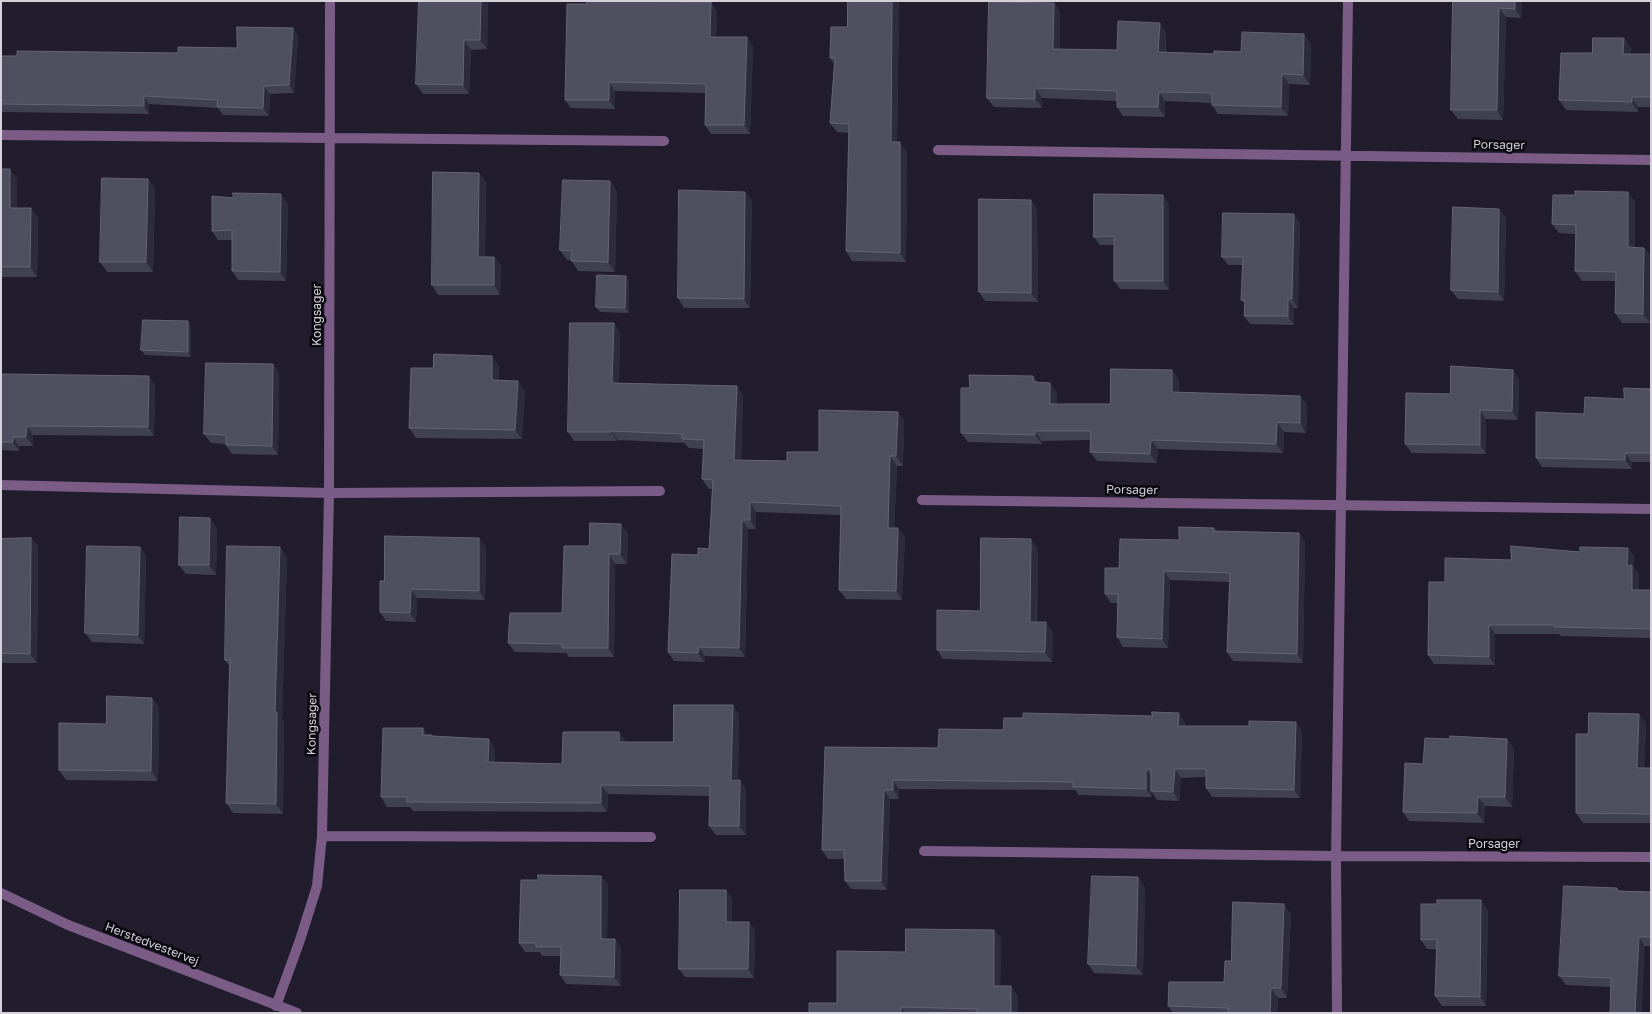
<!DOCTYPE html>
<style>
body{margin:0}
#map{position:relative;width:1652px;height:1014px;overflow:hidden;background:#211d2c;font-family:"Golos Text",sans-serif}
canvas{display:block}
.frame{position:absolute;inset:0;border:2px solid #d4d1db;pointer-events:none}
</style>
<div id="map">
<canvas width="1652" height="1014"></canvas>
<div class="frame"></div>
</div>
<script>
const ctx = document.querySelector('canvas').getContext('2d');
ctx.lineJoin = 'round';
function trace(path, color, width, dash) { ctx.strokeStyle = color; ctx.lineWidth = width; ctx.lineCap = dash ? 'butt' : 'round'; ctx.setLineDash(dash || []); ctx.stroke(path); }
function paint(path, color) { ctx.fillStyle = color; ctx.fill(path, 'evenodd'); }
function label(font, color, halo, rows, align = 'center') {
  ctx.font = font + ' "Golos Text",sans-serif'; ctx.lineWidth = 5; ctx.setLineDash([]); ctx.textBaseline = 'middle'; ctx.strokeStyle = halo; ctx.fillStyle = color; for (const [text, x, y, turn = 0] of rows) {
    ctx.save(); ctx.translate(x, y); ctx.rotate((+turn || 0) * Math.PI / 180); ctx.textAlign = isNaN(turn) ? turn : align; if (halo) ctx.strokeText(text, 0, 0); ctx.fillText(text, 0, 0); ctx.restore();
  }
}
trace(new Path2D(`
 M1,135L664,141
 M938,150L1651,160
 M1,485L329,493L660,491
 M922,500L1651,509
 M322,836L651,837
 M924,851L1336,856L1651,857
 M276,1006L300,940L317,886L322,836L329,493L330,1
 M1337,1013L1336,856L1348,1`), '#7b5c87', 10);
trace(new Path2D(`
 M1,893L68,925L297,1013`), '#7b5c87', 10);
paint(new Path2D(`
 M488,1L487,49L471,50L469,94H423L416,84Z
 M848,1H899L897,142L907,152L906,262L852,261L846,251L849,133L837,132L830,123L834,64L830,58L847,27Z
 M1453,1H1522L1521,18L1506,17L1503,120L1458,119L1451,110Z
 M1054,3L1060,13V49L1117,50L1166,32V52L1214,54L1311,44L1310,85L1289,84L1288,116L1218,114L1212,105V103L1165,101V117L1123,116L1117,107V101L1042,98V108L994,107L987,98Z
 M587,4L717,11L716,37L753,46L750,134H711L705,125L706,93L615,91V109L571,108L565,100Z
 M293,28L298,36L294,93L270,94L269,116L223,115L218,108L149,104V114L1,112V56L178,53L237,48Z
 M1624,38L1631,48L1630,54H1651V107H1638V112L1566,110L1559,100L1592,53Z
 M1,169L17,179V208H31L38,218L37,277H1Z
 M479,173L486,182L485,257H494L501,266L500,295H438L432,285Z
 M148,179L155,189L153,272H107L100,262Z
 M610,181L617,191L615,272L578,271L571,260H567L560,250Z
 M745,192L752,201L750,308H684L678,298Z
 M1628,192L1635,202V248H1644L1651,257L1650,323H1622L1615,313L1616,281H1582L1575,271L1576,234L1559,233L1552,224L1575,195Z
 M1031,200L1037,209L1038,302L985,301L979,292Z
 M288,204L286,281L238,280L232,271V240H218L212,231Z
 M1169,204V290L1120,289L1114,281V245H1100L1094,237Z
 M1499,209L1506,218L1504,301L1458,299L1451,290Z
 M1300,222L1298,308H1294V325L1250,324L1244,316L1245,304L1241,300L1243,265H1228L1222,257Z
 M629,281V313L600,312L596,307Z
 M188,321L191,326V357L145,355L141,350Z
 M614,323L620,333L619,383L737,386L743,396L741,460L787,461L819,452L898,412L904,421L903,466H897L894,528L905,537L902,600L846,599L839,590L841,515L756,512V529H748L745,657L705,656L704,662L674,661L668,652L698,555L709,549L712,489H709L702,479L704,449L689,448L684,443L618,440L617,441H574L568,432Z
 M273,364L279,373L278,455L232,454L226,445V444L211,443L204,434Z
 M499,366V380L525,391L522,439L416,438L409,428L433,368Z
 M1172,370L1179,380V392L1300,396L1307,405L1306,433L1284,432L1283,453L1158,449L1157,463L1097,461L1090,452L1091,440L1042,441V444L968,442L961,433L970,388L1033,376L1037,382L1057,392V404H1110Z
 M1,374L155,385L154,436L33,435V446H19V451L1,450Z
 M1519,379L1518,420L1486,419V454L1412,453L1405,444L1450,394Z
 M1651,389V462H1632V469L1542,467L1536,458L1584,414Z
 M217,528L216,575L186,574L179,565Z
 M1214,528L1216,531L1299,533L1305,542L1303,663L1233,661L1227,652L1229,582L1170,580L1168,648L1123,647L1117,637L1118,603H1111L1105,594L1179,540Z
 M628,533L627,564H615L614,657H569L566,653L515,652L508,643L562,613L589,546Z
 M31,538L38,547L37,663H1V539Z
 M140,547L146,556L144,644L92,642L85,633Z
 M486,547L485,600L417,598L416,622L386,621L380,612L384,581Z
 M1038,549L1037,622L1053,632L1052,662L943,659L937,650L980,611Z
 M1634,556L1633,566L1639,574L1638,590H1651V638L1561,636L1559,634H1495V665L1434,664L1428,655L1445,582L1511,560Z
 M287,557L282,720L284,722L283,814L233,813L226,803L229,666L225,660Z
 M733,705L739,715L738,780H740L746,790V835H716L709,826L710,796L608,794L607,812L413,811L410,807H387L381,797L423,728L427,735L495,749V762L562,764L619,732L625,742H673Z
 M159,707L158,781L66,780L59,770L106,724Z
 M1185,722V726L1302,731L1300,798L1212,797L1206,788V777L1181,778L1179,801L1157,800L1152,792V797L1079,795L1075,790L899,789V799H890L887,890L851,889L845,881L844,859H828L822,850L825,747L938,748L1003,730Z
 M1646,723L1644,768H1651V823H1583L1576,813L1588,734Z
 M1450,739H1507L1514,749L1512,807L1485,806L1484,823L1409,821L1403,812Z
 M601,876L608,885L607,939H615L621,948V986L566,984L560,975L561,956H542L540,952H525L519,943L538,880Z
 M1145,887L1143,975L1094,973L1088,964Z
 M1617,888L1619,891L1651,892V946H1645L1610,987L1566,985L1559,976Z
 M726,890L732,899V922L755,930L754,978L685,977L679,969Z
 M1488,910L1486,1006H1442L1435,996L1436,949H1427L1421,940Z
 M1291,914L1287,998H1278L1277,1013H1173L1168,1006L1224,982L1231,961Z
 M994,930L1001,939L1000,986L1018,996L1017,1013H809L837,1003Z`), '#3f4150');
paint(new Path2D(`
 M481,1H488L487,49L480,40Z
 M892,1H899L897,151L891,142Z
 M1515,1H1522L1521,18L1515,9Z
 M711,2L717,11L716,46L710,37Z
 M1054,3L1060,13V59L1053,49Z
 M1499,8L1506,17L1503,120L1497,110Z
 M1160,23L1166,32L1165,61L1158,52Z
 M293,28L298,36L294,93L289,85Z
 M1304,34L1311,44L1310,85L1303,75Z
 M747,37L753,46L750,134L744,125Z
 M1624,38L1631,48L1630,63L1623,54Z
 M464,40L471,50L469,94L463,85Z
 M1282,74L1289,84L1288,116L1281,107Z
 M609,82L615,91V109L609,100Z
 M264,86L270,94L269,116L263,108Z
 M1035,88L1042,98V108L1035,99Z
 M1159,92L1165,101V117L1158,107Z
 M144,96L149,104V114L144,106Z
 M1632,97L1638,107V112L1632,102Z
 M900,142L907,152L906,262L900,253Z
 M10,169L17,179V218L10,208Z
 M479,173L486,182L485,266L478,257Z
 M148,179L155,189L153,272L146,262Z
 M610,181L617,191L615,272L608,262Z
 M745,192L752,201L750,308L744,299Z
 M1628,192L1635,202V257L1628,247Z
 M281,194L288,204L286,281L280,272Z
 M1163,195L1169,204V290L1163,281Z
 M1031,200L1037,209L1038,302L1031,293Z
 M31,208L38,218L37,277L30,267Z
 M1499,209L1506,218L1504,301L1498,292Z
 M1294,214L1300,222L1298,308L1292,299Z
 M1644,248L1651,257L1650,323L1643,314Z
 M494,257L501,266L500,295L494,285Z
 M626,276L629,281V313L625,308Z
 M1288,299L1294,308V325L1288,316Z
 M188,321L191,326V357L188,352Z
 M614,323L620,333L619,392L612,383Z
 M492,356L499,366V390L492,380Z
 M273,364L279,373L278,455L272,446Z
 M1172,370L1179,380L1178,402L1172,392Z
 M1513,370L1519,379L1518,420L1512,411Z
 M149,376L155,385L154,436L148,427Z
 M518,381L525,391L522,439L515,430Z
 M1050,383L1057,392V414L1050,404Z
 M737,386L743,396L741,469L734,460Z
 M1300,396L1307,405L1306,433L1300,423Z
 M1480,410L1486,419V454L1480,445Z
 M898,412L904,421L903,466L896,456Z
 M1277,422L1284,432L1283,453L1276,444Z
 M27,426L33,435V446L26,437Z
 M611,431L618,440L617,441L611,432Z
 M1035,431L1042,441V444L1035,435Z
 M13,437L19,446V451L13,442Z
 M1151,440L1158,449L1157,463L1150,454Z
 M1625,453L1632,462V469L1625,460Z
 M890,456L897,466L894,537L888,528Z
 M750,502L756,512V529L750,520Z
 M210,518L217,528L216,575L209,565Z
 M742,520L748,529L745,657L739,648Z
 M621,524L628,533L627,564L620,554Z
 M898,528L905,537L902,600L896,591Z
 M1299,533L1305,542L1303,663L1297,654Z
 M31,538L38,547L37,663L30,654Z
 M479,538L486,547L485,600L479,591Z
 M1031,539L1038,549L1036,632L1030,622Z
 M140,547L146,556L144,644L138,635Z
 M280,547L287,557L282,720L284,722L283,814L276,804L275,712Z
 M1628,548L1634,556L1633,566L1639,574L1638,599L1632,590L1627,566Z
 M609,554L615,564L614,657L608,648Z
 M1164,571L1170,580L1168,648L1162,639Z
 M411,589L417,598L416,622L410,613Z
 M1046,622L1053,632L1052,662L1045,652Z
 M1489,625L1495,634V665L1489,657Z
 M699,647L705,656L704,662L698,653Z
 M152,698L159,707L158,781L151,771Z
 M733,705L739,715L738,790L731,781Z
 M1179,713L1185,722L1184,735L1178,726Z
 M1639,714L1646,723L1644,777L1637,768Z
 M1296,722L1302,731L1300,798L1294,790Z
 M423,728L429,738L423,735Z
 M619,732L625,741V751L619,742Z
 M489,739L495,749V772L488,762Z
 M1507,739L1514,749L1512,807L1505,797Z
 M1146,769L1152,778V797L1146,789Z
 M1175,769L1181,778L1179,801L1173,792Z
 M740,780L746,790V835L739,826Z
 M893,780L899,789V799L893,790Z
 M601,785L608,794L607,812L601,803Z
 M884,790L890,799L887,890L881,881Z
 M1478,797L1485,806L1484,823L1477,813Z
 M601,876L608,885L607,948L601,939Z
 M1138,877L1145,887L1143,975L1136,966Z
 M726,890L732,899V931L726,922Z
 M1481,900L1488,910L1486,1006L1480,997Z
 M1284,904L1291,914L1287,998L1281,988Z
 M749,922L755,930L754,978L748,969Z
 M994,930L1001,939L1000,995L994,986Z
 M1639,937L1645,946L1642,1013H1635Z
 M615,939L621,948V986L614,977Z
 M1011,986L1018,996L1017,1013H1011Z
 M1271,988L1278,998L1277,1013H1270Z
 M901,1007L905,1013H901Z`), '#2c2c3c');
const building = new Path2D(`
 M419,1H481L480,40H464L463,85L416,84Z
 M587,1L711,2L710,37H747L744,125H705L706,84L609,82V100H565L567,4H587Z
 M848,1H892L891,142H900V253L846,251L849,124L830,123L835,58H830L831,27H847Z
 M1453,1H1515V9L1499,8L1497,110H1451Z
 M989,2L1054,3L1053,49L1117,50L1118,21L1160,23L1158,52L1214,54V51L1241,52L1242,32L1304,34L1303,75L1282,74L1281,107L1212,105V93L1159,92L1158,107H1117V91L1035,88V99L987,98Z
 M237,27L293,28L289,85L264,86L263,108L217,107L218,100L144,96V106L1,104V56H17V51L178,53V47L237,48Z
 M1593,38H1624L1623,54H1651V97H1632V102L1559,100L1561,53H1592Z
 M1,169H10V208H31L30,267H1Z
 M433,172L479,173L478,257H494V285H432Z
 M102,178L148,179L146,262H100Z
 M563,180L610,181L608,262L571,261L572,251L560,250Z
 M679,190L745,192L744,299L678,298Z
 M1575,191L1628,192V247L1644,248L1643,314L1615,313L1616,272L1575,271L1576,225L1552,224L1553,195H1575Z
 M233,193L281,194L280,272L232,271V230L212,231V196L233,198Z
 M1094,194L1163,195V281H1114V236L1094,237Z
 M979,199L1031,200V293L979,292Z
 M1453,207L1499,209L1498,292L1451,290Z
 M1223,213L1294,214L1292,299H1288V316H1244L1245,300H1241L1243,257H1222Z
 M597,275L626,276L625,308L596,307Z
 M143,320L188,321V352L141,350Z
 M570,323H614L612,383L737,386L734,460L787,461V452H819V410L898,412L896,456H890L888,528H898L896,591L839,590L841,506L750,502V520H742L739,648L699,647L698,653L668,652L672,554L698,555V548L709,549L713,480L702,479L704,440L682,439V434L611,431V432H568Z
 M434,354L492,356V380L518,381L515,430L409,428L411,368H433Z
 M206,363L273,364L272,446L226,445V435L204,434Z
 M1451,366L1513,370L1512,411L1480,410V445L1405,444L1406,393L1450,394Z
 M1111,369L1172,370V392L1300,396V423L1277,422L1276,444L1151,440L1150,454L1090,452L1091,431H1035V435L961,433V388H970L969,375L1033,376V382L1050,383V404H1110Z
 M1,374L149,376L148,427L27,426L26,437H13V442H1Z
 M1624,388L1651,389V453H1625V460L1536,458V412L1584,414L1585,397L1624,399Z
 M180,517L210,518L209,565H179Z
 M590,523L621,524L620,554H609L608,648H562V644L508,643L510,613H562L564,546H589Z
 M1179,527L1214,528L1213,531L1299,533L1297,654L1227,652L1230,573L1164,571L1162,639L1117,637L1118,594H1105V568H1119L1120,539L1179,540Z
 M385,536L479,538V591L411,589L410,613L380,612V581H384Z
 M31,538L30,654L1,653V539Z
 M981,538L1031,539L1030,622H1046L1045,652L937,650V610L980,611Z
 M87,546L140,547L138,635L85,633Z
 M227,546L280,547L275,712H277L276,804L226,803L230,660H225Z
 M1511,546L1580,552V547L1628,548L1627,566L1632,565V590H1651V629L1555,627L1554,625H1489V657L1428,655L1429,582H1445V558L1511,560Z
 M107,696L152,698L151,771L59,770V723L106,724Z
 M674,705H733L731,781L740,780L739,826H709L710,786L601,785V803L407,802V797H381L383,728H423V735H432V736L489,739L488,762L562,764L563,732H619V742H673Z
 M1152,712L1179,713L1178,726H1249V721L1296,722L1294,790L1206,788V769H1175L1173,792L1151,791V769H1146V789L1073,787V782L893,780V790H884L881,881H845L844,850H822L825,747L938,748L939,729L1003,730L1004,718H1023V713L1152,716Z
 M1589,713L1639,714L1637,768H1651V814L1576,813V734H1588Z
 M1450,736L1507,739L1505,797H1478L1477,813L1403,812L1405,763L1423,764L1425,738L1450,739Z
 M538,875L601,876V939H615L614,977L560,975L561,947H536V943H519L521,880H538Z
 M1092,876L1138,877L1136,966L1088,964Z
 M1564,886L1617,888V891L1651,892V937H1639L1635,1013H1610L1611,978L1559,976Z
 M680,890H726V922H749L748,969H679Z
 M1437,900H1481L1480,997L1435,996L1437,939L1421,940V904H1437Z
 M1233,902L1284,904L1281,988H1271L1270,1013H1228V1008L1168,1006L1169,982H1224L1225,961H1231Z
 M906,929L994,930V986H1011V1013H977V1009L901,1007V1013H809V1003H837V951L905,952Z`);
paint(building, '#4f505f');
trace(building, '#646473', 1);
label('12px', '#d4d1db', '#0a080f', [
 ["Porsager",1499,145,1],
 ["Kongsager",317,315,-90],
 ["Porsager",1132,490,1],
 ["Kongsager",312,724,-89],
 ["Porsager",1494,844],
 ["Herstedvestervej",152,944,21]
]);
</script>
